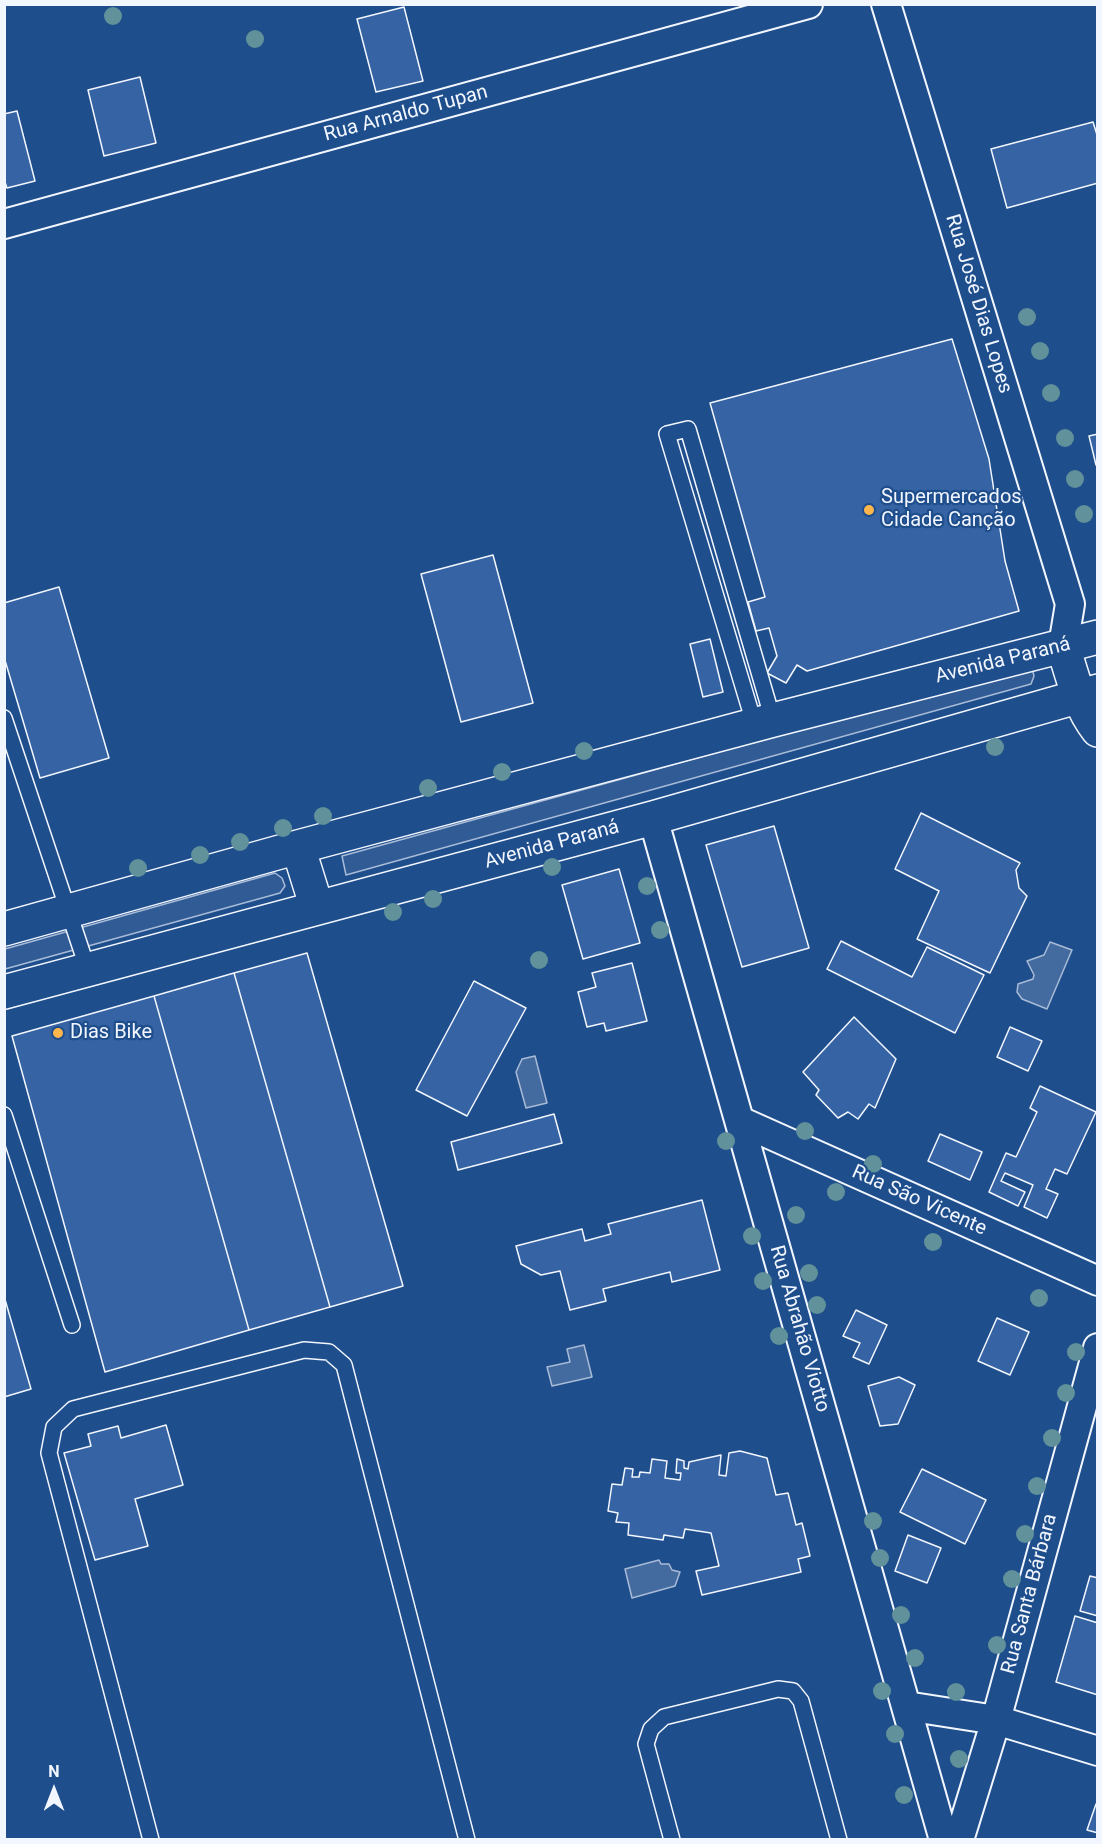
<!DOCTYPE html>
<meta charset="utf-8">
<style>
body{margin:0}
#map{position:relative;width:1102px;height:1844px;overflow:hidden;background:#1f4e8c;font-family:Roboto,sans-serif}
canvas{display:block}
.frame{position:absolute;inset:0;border:6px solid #f2f6ff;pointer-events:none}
.north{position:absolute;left:24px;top:1760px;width:60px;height:60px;-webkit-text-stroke:4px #1f4e8c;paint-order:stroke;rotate:0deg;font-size:16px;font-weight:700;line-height:24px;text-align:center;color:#f2f6ff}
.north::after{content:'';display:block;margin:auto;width:21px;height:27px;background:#f2f6ff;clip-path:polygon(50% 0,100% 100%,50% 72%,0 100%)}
</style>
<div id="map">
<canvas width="1102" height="1844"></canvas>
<div class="frame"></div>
<div class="north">N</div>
</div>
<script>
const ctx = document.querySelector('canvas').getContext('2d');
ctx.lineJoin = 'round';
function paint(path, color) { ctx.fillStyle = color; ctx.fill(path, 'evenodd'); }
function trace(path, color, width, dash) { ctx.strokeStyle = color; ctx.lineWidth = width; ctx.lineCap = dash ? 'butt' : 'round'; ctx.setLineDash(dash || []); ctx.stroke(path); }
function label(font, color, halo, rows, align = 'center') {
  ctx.font = font + ' Roboto,sans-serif'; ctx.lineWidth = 4.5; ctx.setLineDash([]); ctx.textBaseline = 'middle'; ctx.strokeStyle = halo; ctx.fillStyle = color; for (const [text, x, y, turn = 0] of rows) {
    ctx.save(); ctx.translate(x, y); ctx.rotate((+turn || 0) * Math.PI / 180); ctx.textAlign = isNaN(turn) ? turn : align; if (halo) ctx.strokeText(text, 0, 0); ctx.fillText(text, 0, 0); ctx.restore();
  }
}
const built = new Path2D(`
 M1025,666L1032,668L1034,676L1031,684L346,875L342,856L636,775Z
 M275,873L282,878L285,886L280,893L5,969V949Z`);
paint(built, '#305b95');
trace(built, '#a8bbd7', 1.5);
const water = new Path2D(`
 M1050,942L1072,950L1047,1009L1022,999L1017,992L1018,984L1033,979L1034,975L1027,961L1044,955Z
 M535,1056L547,1103L526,1108L516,1072L522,1059Z
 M584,1345L592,1377L552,1386L547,1367L570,1362L567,1349Z
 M659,1560L661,1564H669L672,1570L680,1572L675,1586L632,1598L625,1569Z`);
paint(water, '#446ba0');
trace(water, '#a8bbd7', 1.5);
const building = new Path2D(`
 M404,7L423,81L376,92L357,19Z
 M140,77L156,143L104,156L88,90Z
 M17,111L35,181L7,188L4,179V114Z
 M1093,122L1098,138V183L1007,208L991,149Z
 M952,339L989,459L1005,561L1019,611L807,671L797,665L786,683L767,673L777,656L769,628L756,631L748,602L765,597L710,403Z
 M1098,434V465H1096L1089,436Z
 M493,555L533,703L461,722L421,574Z
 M59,587L109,758L40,778L4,657V603Z
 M710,639L723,692L703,697L690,644Z
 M921,813L1020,863L1016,870L1019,888L1027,896L990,973L917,939L939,891L895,869Z
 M774,826L809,948L742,967L706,845Z
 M619,869L640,943L583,959L562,885Z
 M841,941L912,977L927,947L984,975L955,1033L827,969Z
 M307,953L403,1286L330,1307L234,973Z
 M632,963L647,1021L606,1031L604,1023L587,1027L578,992L596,987L592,973Z
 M234,973L330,1307L249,1330L154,996Z
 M474,981L526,1008L467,1116L416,1090Z
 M154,996L249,1330L105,1372L12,1036Z
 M854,1017L896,1059L875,1108L869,1104L858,1119L848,1112L838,1118L816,1095L819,1090L803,1072Z
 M1010,1027L1042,1041L1028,1071L997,1057Z
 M1040,1086L1096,1112L1067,1174L1055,1169L1046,1189L1058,1194L1047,1218L1024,1207L1033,1185L1005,1173L1001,1181L1025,1192L1018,1206L989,1192L1006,1153L1016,1157L1037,1112L1030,1108Z
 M554,1114L562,1143L458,1170L451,1142Z
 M940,1134L982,1152L970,1180L928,1161Z
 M702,1200L720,1270L672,1282L670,1272L603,1289L606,1301L570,1310L560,1271L541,1275L521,1264L516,1246L582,1229L585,1241L611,1234L608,1224Z
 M4,1296L31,1389L4,1397Z
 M856,1310L887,1325L869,1364L853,1357L860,1343L843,1336Z
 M997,1318L1029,1332L1010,1375L978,1361Z
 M899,1377L915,1385L898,1424L880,1426L868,1386Z
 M166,1425L183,1485L135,1499L148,1546L95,1560L64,1453L91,1446L88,1434L118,1426L121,1438Z
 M740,1451L767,1458L776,1495L788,1493L796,1525L802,1523L810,1556L798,1559L801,1572L702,1595L696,1571L719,1566L711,1533L685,1529L683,1538L664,1535L663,1540L628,1535L629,1523L616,1522L618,1513L608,1511L612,1484L622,1485L625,1468L633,1469L632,1477H639L640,1472L650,1473L652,1459L667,1461L665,1478L680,1480L681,1473H676L677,1459L684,1461V1468L688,1469L689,1462L721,1455L719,1475L726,1476L729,1453Z
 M922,1469L986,1500L965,1544L900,1512Z
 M908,1535L941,1548L927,1583L895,1571Z
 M1090,1576L1098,1578V1616L1080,1611Z
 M1075,1616L1098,1623V1695L1056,1682Z
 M1096,1804H1098V1833L1087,1830Z`);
paint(building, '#3563a3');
trace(building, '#f2f6ff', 1.5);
const lane = new Path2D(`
 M4,718L88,970
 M755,726L667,434L688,429L773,720
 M4,1115L72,1325
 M151,1840L49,1453L54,1427L73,1409L304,1350L329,1352L344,1365L467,1840
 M672,1840L646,1744L651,1729L664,1717L778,1689L793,1691L801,1701L839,1840`);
const street = new Path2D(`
 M886,4L1070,604L1063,646
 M4,224L808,4
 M653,818L944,1840
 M740,1121L1098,1281
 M906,1706L996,1720L1098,1751
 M959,1840L996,1720L1098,1348`);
const secondary = new Path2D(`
 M1063,646C1072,675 1079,706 1098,730
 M298,847L317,908
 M4,929L298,847L773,720L1098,637
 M4,992L653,818L1098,691`);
trace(lane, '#f2f6ff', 18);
trace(street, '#f2f6ff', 32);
trace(secondary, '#f2f6ff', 36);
trace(lane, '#1f4e8c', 15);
trace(street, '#1f4e8c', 28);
trace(secondary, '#1f4e8c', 33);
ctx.fillStyle = '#61919a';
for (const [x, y] of [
 [113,16],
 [255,39],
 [1027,317],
 [1040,351],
 [1051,393],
 [1065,438],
 [1075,479],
 [1084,514],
 [995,747],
 [584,751],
 [502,772],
 [428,788],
 [323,816],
 [283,828],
 [240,842],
 [200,855],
 [552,867],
 [138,868],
 [647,886],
 [433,899],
 [393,912],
 [660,930],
 [539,960],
 [805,1131],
 [726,1141],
 [873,1164],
 [836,1192],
 [796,1215],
 [752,1236],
 [933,1242],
 [809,1273],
 [763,1281],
 [1039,1298],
 [817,1305],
 [779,1336],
 [1076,1352],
 [1066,1393],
 [1052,1438],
 [1037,1486],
 [873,1521],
 [1025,1534],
 [880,1558],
 [1012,1579],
 [901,1615],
 [997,1645],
 [915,1658],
 [882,1691],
 [956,1692],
 [895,1734],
 [959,1759],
 [904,1795]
]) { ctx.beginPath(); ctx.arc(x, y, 9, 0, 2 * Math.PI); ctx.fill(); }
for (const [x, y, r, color] of [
 [869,510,6,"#ffb74d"],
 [58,1033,6,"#ffb74d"]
]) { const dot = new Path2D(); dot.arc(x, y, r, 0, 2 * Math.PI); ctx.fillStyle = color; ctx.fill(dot); trace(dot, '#1f4e8c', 2); }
label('20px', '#f2f6ff', '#1f4e8c', [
 ["Rua Arnaldo Tupan",406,114,-15],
 ["Rua José Dias Lopes",978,304,73],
 ["Avenida Paraná",1003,661,-14],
 ["Avenida Paraná",552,845,-15],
 ["Rua São Vicente",919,1201,24],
 ["Rua Abrahão Viotto",799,1329,74],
 ["Rua Santa Bárbara",1030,1594,-75]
]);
label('20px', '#f2f6ff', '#1f4e8c', [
 ["Supermercados",881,498],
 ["Cidade Canção",881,521],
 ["Dias Bike",70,1033]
], 'left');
</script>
